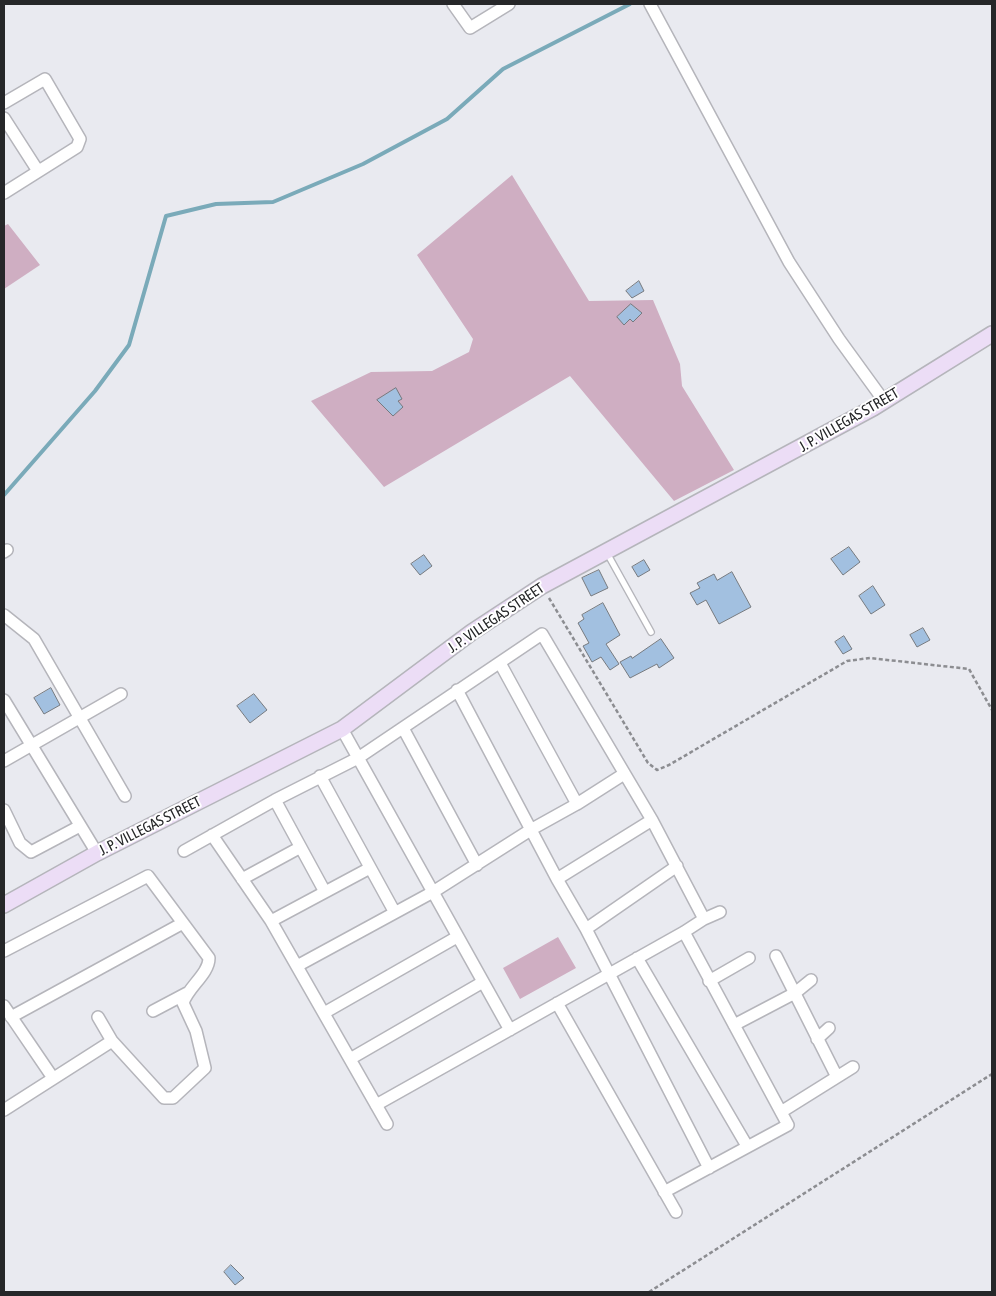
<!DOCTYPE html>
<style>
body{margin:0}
#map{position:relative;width:996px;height:1296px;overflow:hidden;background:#e9eaf0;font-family:"Asap Condensed",sans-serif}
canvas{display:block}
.frame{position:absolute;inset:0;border:5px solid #262729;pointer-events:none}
</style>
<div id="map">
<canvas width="996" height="1296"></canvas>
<div class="frame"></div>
</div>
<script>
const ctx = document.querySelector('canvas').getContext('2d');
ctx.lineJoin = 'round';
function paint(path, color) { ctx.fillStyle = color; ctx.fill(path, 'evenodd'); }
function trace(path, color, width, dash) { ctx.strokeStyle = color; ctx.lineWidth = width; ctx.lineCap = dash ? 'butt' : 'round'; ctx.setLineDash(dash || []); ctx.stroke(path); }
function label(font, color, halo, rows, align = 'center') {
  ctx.font = font + ' "Asap Condensed",sans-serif'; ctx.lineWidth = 4; ctx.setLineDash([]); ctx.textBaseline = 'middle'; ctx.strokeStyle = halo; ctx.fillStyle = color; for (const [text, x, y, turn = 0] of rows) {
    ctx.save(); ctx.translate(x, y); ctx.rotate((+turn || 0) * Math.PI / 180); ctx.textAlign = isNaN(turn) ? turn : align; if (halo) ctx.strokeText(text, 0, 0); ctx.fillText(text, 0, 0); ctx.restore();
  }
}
paint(new Path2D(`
 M512,175L589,301L653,300L680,364L682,386L734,470L674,501L570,376L384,487L311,401L371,372L432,371L469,352L473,339L417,255Z
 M8,224L40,265L4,289V226Z
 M558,937L576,968L520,999L503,968Z`), '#cfaec2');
trace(new Path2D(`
 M4,495L95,391L129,345L166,216L216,204L273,202L363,164L447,119L503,69L630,4`), '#7aaab9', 4);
const building = new Path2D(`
 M639,281L644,291L632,298L626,291Z
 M631,304L642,313L633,322L630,319L624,325L617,317Z
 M396,388L402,399L398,401L403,407L393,416L377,400Z
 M849,547L860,562L843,575L831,559Z
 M424,555L432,566L420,575L411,564Z
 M644,560L650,570L638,577L632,567Z
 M599,570L608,588L591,596L582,578Z
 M732,572L751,607L719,624L706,600L697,605L690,593L700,588L697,583L714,574L717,580Z
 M873,586L885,605L871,614L859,596Z
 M603,603L620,635L606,644L619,664L610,670L601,657L592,662L583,646L589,643L578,623L584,619L582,615Z
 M923,628L930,640L917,647L910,635Z
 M844,636L852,649L843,654L835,642Z
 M661,639L674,658L659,668L657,664L630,678L620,662L631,656L632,658Z
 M51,688L60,705L44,714L34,698Z
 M254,694L267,710L250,723L237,706Z
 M231,1265L244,1278L235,1285L224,1272Z`);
paint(building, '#a2c0e0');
trace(building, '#767a7f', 1);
const lane = new Path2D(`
 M607,553L651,632`);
const street = new Path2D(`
 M453,4L470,28L509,4
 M650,4L789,262L839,339L884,401
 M4,103L45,79L80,139L77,147L4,193
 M4,118L38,171
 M4,552L7,550
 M4,615L34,639L125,796
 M500,663L577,804
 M457,690L557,879L586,929L709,1168
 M4,700L97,853
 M403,728L477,865
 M342,729L510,1030
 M4,761L121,694
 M320,776L394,911
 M275,800L325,892
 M4,810L20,843L31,852L80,826
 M212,835L271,921L370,868
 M184,851L275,800L358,758L542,634L652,820L704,919
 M242,879L299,848
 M557,879L652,820
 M271,921L387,1124
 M586,929L677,866
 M4,951L148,876L209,958C209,974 188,987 183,1003L196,1031L205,1068L173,1098H164L112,1041L98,1017
 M776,956L837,1077
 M637,958L747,1146
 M297,966L433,892L532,829L577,804L624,774
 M709,981L749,958
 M557,1003L676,1212
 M4,1006L53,1078
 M153,1011L187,993
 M324,1013L457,937
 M11,1017L183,923
 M734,1025L795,993L811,980
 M817,1039L829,1028
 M350,1059L483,982
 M376,1105L684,932L704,919L720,912
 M4,1110L112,1041
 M781,1112L853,1067
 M664,1192L788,1125L684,932`);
const secondary = new Path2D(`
 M4,905L97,853L342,729L472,632L542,586L873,408L992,334`);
trace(lane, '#b5b5bb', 8);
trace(street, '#b5b5bb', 14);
trace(secondary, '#b5b5bb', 18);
trace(new Path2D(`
 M549,598L648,763L657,770L669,765L847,661L870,658L969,669L992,710
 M649,1292L992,1074`), '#8c8d91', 2.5, [4, 2.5]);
trace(lane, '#fff', 5.5);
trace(street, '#fff', 11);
trace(secondary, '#ecddf6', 15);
label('15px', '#262729', '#fff', [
 ["J. P. VILLEGAS STREET",849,420,-30],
 ["J. P. VILLEGAS STREET",496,618,-34],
 ["J. P. VILLEGAS STREET",150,826,-27]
]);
</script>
